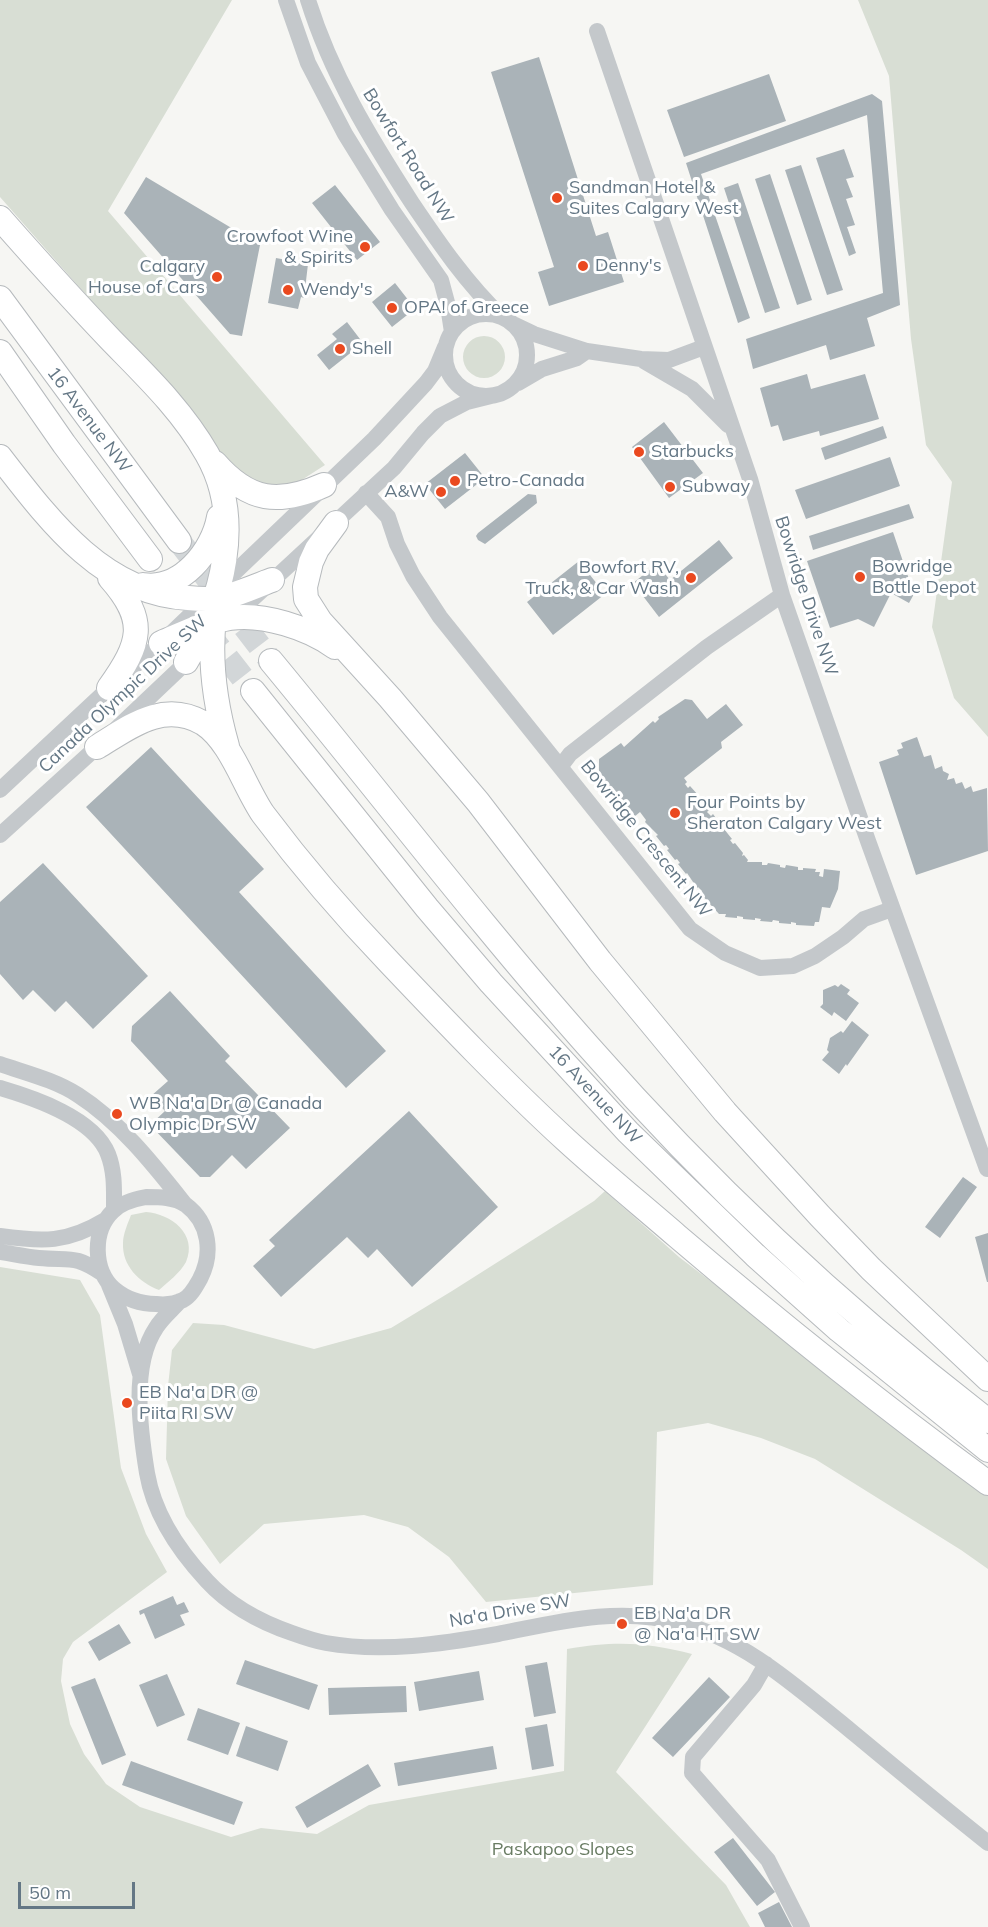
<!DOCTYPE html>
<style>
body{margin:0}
#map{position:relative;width:988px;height:1927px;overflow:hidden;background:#f6f6f3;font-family:Mulish,sans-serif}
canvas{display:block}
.scale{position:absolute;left:18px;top:1882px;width:117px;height:27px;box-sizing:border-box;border:3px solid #647785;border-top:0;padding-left:8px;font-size:18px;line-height:21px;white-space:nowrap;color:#647785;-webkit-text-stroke:4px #fff;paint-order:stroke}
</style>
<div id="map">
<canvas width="988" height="1927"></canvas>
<div class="scale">50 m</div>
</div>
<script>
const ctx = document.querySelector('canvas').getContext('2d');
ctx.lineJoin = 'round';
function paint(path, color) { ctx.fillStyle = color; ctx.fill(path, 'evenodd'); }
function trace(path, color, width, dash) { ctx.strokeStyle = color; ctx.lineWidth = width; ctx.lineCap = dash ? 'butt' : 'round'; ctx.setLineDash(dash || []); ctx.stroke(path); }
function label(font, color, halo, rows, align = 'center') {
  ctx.font = font + ' Mulish,sans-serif'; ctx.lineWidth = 6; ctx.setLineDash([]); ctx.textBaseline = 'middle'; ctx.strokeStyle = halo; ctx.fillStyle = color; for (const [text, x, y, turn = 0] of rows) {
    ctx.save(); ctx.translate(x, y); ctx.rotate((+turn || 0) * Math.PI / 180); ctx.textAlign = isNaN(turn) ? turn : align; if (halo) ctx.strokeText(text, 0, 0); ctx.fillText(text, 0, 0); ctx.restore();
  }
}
paint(new Path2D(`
 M0,0H232L108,211L325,465L297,483L275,489L230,472L166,386L0,197Z
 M858,0H988V737L954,698L932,627L952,482L926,445L911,339L889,76Z
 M463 357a21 21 0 1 1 42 0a21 21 0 1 1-42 0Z
 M605,1191L679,1257L988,1493V1569L961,1550L815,1459L761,1438L708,1423L657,1432L653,1585L486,1602L449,1557L408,1527L364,1515L264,1524L220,1564L186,1516L166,1459L168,1386L172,1350L193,1323L224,1325L314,1349L391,1328L452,1291L594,1201Z
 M146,1212C171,1214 198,1234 186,1262C180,1273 168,1282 159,1290C139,1282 122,1266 123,1243C123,1234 128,1223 131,1215Z
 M0,1267L80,1280L100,1315L121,1468L146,1534L167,1572L73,1642L63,1659L61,1681L70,1724L84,1754L106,1784L140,1807L231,1837L261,1828L317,1834L369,1805L564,1771L567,1649C615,1641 645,1642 692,1654L616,1772L726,1885L750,1927H0Z`), '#d8ded4');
paint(new Path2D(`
 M539,57L596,236L608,232L624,282L549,306L538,272L554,267L491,72Z
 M769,74L786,121L684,157L667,110Z
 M872,94L882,101L900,305L867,318L875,346L830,360L826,345L753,369L746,339L883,293L867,115L701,174L750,318L738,323L686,163Z
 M844,149L854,177L846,179L853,197L846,199L855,225L847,227L856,253L849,256L816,158Z
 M801,165L843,290L827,295L785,170Z
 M770,174L812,300L797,305L755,179Z
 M146,177L260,245L242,336L230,334L124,213Z
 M738,183L780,308L765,313L724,188Z
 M335,185L380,242L357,260L312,203Z
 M276,258L308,264L304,298L301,297L298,309L268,303Z
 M395,283L409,301L405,304L411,312L392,327L372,302Z
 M347,322L363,343L329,370L317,355L337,339L332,334Z
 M807,374L811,389L865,374L879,419L820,436L819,431L783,441L778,425L771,427L760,388Z
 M664,422L703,473L669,498L632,447Z
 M883,426L887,438L825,460L821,448Z
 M465,453L485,478L445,509L425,484Z
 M890,457L900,486L806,519L795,490Z
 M528,494L536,495L537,503L485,544L478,540L476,536L478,533Z
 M909,504L914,518L813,550L809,536Z
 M893,532L914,594L909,603L891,593L874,627L858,619L830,628L807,561Z
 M719,540L733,558L659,617L633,583L657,564L670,580Z
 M579,561L605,594L553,635L527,602Z
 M685,699L692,700L707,719L726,704L743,725L721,742L722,748L684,778L687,782L685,784L688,788L690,786L699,796L696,798L700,802L702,800L709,810L707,812L711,816L713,814L721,825L719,826L722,830L724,829L732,839L730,840L733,844L735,843L743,853L742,856L744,855L748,860L747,862H762V865H767L768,863L780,865V867L785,868L786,865L798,867V870H803V868L816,869L815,872H820L819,876L823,877L824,869L840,871L838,889L830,908L822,907L819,922H815L814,926L796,925V923L791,922V924L779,923V921L773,920L772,922L760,921L761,919L755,918V920L743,919V917L737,916V918L725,917L726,914H719L700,893L702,891L698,887L697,888L687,873L686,874L678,864L680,863L677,859L675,860L667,850L669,849L666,845L664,846L656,836L658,835L645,822L646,820L640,812L634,817L599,773V759L621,743L624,747L653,721L655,723L659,719L658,717Z
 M917,737L924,757L931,755L935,769L942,766L943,771L949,774L947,780L954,778L956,784L962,782L965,789L971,786L973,792L987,788L988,851L916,875L879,762L899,755L897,750L903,748L901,743Z
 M151,747L264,869L239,892L386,1051L346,1088L86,807Z
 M43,863L148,976L93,1029L66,1001L55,1012L33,990L23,1000L0,974V902Z
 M841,984L850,990L847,994L859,1003L846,1021L834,1012L832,1016L820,1007L823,1004V990L835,985L838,987Z
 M170,991L230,1056L225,1061L290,1128L246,1169L232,1155L210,1177H200L150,1125L165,1111L151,1096L168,1081L131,1041L132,1026Z
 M852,1021L869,1035L847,1066L846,1064L839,1074L822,1060L829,1052L827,1050L830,1038L841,1031L843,1033Z
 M409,1111L498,1207L412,1287L377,1249L368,1258L347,1237L281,1297L253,1266L275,1246L269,1240Z
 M963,1177L977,1187L940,1238L925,1227Z
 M988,1233V1282H987L975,1237Z
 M173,1596L177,1605L184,1602L189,1612L180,1615L185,1625L155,1639L144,1613L140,1615L139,1611Z
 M119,1624L131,1643L99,1661L88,1642Z
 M245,1660L318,1685L309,1710L236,1684Z
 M547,1662L556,1713L534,1717L525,1666Z
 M479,1671L484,1700L419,1711L414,1682Z
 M167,1674L185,1715L157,1727L139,1685Z
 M709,1677L730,1697L673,1757L652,1738Z
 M95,1678L126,1755L102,1765L71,1687Z
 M406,1686L407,1712L329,1715L328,1688Z
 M198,1708L240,1723L228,1755L187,1740Z
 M547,1724L554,1766L532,1770L525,1728Z
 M246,1726L288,1741L278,1771L236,1756Z
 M493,1746L497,1769L398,1786L394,1763Z
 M131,1761L243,1802L234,1825L122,1785Z
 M368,1764L381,1786L307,1828L295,1807Z
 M733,1838L775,1892L757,1906L714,1852Z
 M779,1902L792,1927H765L758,1913Z`), '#aab3b8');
trace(new Path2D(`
 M179,541L271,661
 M205,630L253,691`), '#d2d6d8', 24, [24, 12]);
const highway = new Path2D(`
 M0,218C36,259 73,300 111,340C145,375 182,410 207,454C245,520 222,601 186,662
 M0,298L179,541
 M0,352L64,444L150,559
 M0,457C48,519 103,594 188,598C198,599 209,600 220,598C237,595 255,586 272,580
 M215,463C249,502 279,505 324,485
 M336,523L317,549L311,562L305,587L306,599L320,621L390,698L478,802L600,961L725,1112L820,1216L871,1269L988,1379
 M143,585C181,591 213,551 219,517
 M214,618C209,661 215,704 227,746
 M161,643C183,634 206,622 230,618C263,613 309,628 335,647
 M271,661C377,789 478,922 589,1047C709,1184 844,1310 988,1421
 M109,688C141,643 148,621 110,578
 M253,691L427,908L491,983L628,1132L755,1255L839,1330L988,1450
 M97,747C130,727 163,700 203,723C231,741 244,786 263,814C302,866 345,916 390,963C447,1023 505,1084 566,1140C602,1173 640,1204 677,1236C778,1322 881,1405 988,1483`);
trace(highway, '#b6babd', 26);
trace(new Path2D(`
 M286,0L308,63L345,134L392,210L441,280L448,306L452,332
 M308,0C331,74 370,138 412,203C439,243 467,284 502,317
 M597,31L750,479L782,595L868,841L987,1169
 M445 355a41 41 0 1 1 82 0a41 41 0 1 1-82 0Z
 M513,324L534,334L587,351L641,359L669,360L704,347
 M644,361L692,389L728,425
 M518,383L542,369L577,358L587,351
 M366,493L388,517L397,544L413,576L440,617L690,929L725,953L760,968L793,966L815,956L843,937L864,919L892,909
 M231,619L394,468L423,433L440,416L467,402L491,396
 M561,766L570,754L707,647L782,595
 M0,790L109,688L161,643L374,439L426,383L435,371L445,347
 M0,835L97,747L193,656
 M0,1064C26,1073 55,1080 78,1095C120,1122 153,1164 184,1203
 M0,1088C34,1098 94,1118 108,1154C115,1172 114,1190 114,1209
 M146,1197C159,1197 175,1197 186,1205C210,1223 213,1254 200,1279C196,1286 191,1296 183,1300C175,1304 165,1305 156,1304C141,1304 126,1299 114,1289C93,1270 92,1231 113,1211C122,1202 135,1199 146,1197Z
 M0,1236C43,1242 67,1243 105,1220
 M0,1252C13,1254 26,1257 39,1258C70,1261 74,1254 103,1274
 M109,1285L125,1324L140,1374
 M180,1301C172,1310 162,1318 156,1328C131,1365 140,1430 147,1473C154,1514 179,1551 207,1581C230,1606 260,1622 292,1633C303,1637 315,1641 326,1643C382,1653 442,1644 498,1634C558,1622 619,1606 680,1623C745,1640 794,1685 845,1726C892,1765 940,1805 988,1843
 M766,1664L754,1685L693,1757L692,1773L768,1860L802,1927`), '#c4c8cb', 16);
trace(highway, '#fff', 24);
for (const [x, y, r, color] of [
 [557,198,6,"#ea491f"],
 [365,247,6,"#ea491f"],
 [583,266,6,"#ea491f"],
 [217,277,6,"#ea491f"],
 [288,290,6,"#ea491f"],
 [392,308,6,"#ea491f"],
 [340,349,6,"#ea491f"],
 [639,452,6,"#ea491f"],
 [455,481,6,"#ea491f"],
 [670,487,6,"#ea491f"],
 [441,492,6,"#ea491f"],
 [860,577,6,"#ea491f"],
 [691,578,6,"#ea491f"],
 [675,813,6,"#ea491f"],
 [117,1114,6,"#ea491f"],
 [127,1403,6,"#ea491f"],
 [622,1624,6,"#ea491f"]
]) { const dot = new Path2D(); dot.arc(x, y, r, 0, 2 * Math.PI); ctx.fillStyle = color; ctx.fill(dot); trace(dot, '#fff', 2); }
label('18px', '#647785', '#fff', [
 ["Bowfort Road NW",408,156,58],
 ["16 Avenue NW",89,420,53],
 ["Bowridge Drive NW",806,596,72],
 ["Canada Olympic Drive SW",123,694,-43],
 ["Bowridge Crescent NW",646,839,51],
 ["16 Avenue NW",595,1095,47],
 ["Na'a Drive SW",510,1611,-10]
]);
label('18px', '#647785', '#fff', [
 ["Sandman Hotel &",569,188],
 ["Suites Calgary West",569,209],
 ["Crowfoot Wine",353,237,"right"],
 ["& Spirits",353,258,"right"],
 ["Denny's",595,266],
 ["Calgary",205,267,"right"],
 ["House of Cars",205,288,"right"],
 ["Wendy's",300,290],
 ["OPA! of Greece",404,308],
 ["Shell",352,349],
 ["Starbucks",651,452],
 ["Petro-Canada",467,481],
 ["Subway",682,487],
 ["A&W",429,492,"right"],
 ["Bowridge",872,567],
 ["Bottle Depot",872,588],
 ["Bowfort RV,",679,568,"right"],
 ["Truck, & Car Wash",679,589,"right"],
 ["Four Points by",687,803],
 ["Sheraton Calgary West",687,824],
 ["WB Na'a Dr @ Canada",129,1104],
 ["Olympic Dr SW",129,1125],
 ["EB Na'a DR @",139,1393],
 ["Piita RI SW",139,1414],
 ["EB Na'a DR",634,1614],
 ["@ Na'a HT SW",634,1635]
], 'left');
label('18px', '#697c63', '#fff', [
 ["Paskapoo Slopes",563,1850]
]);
</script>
